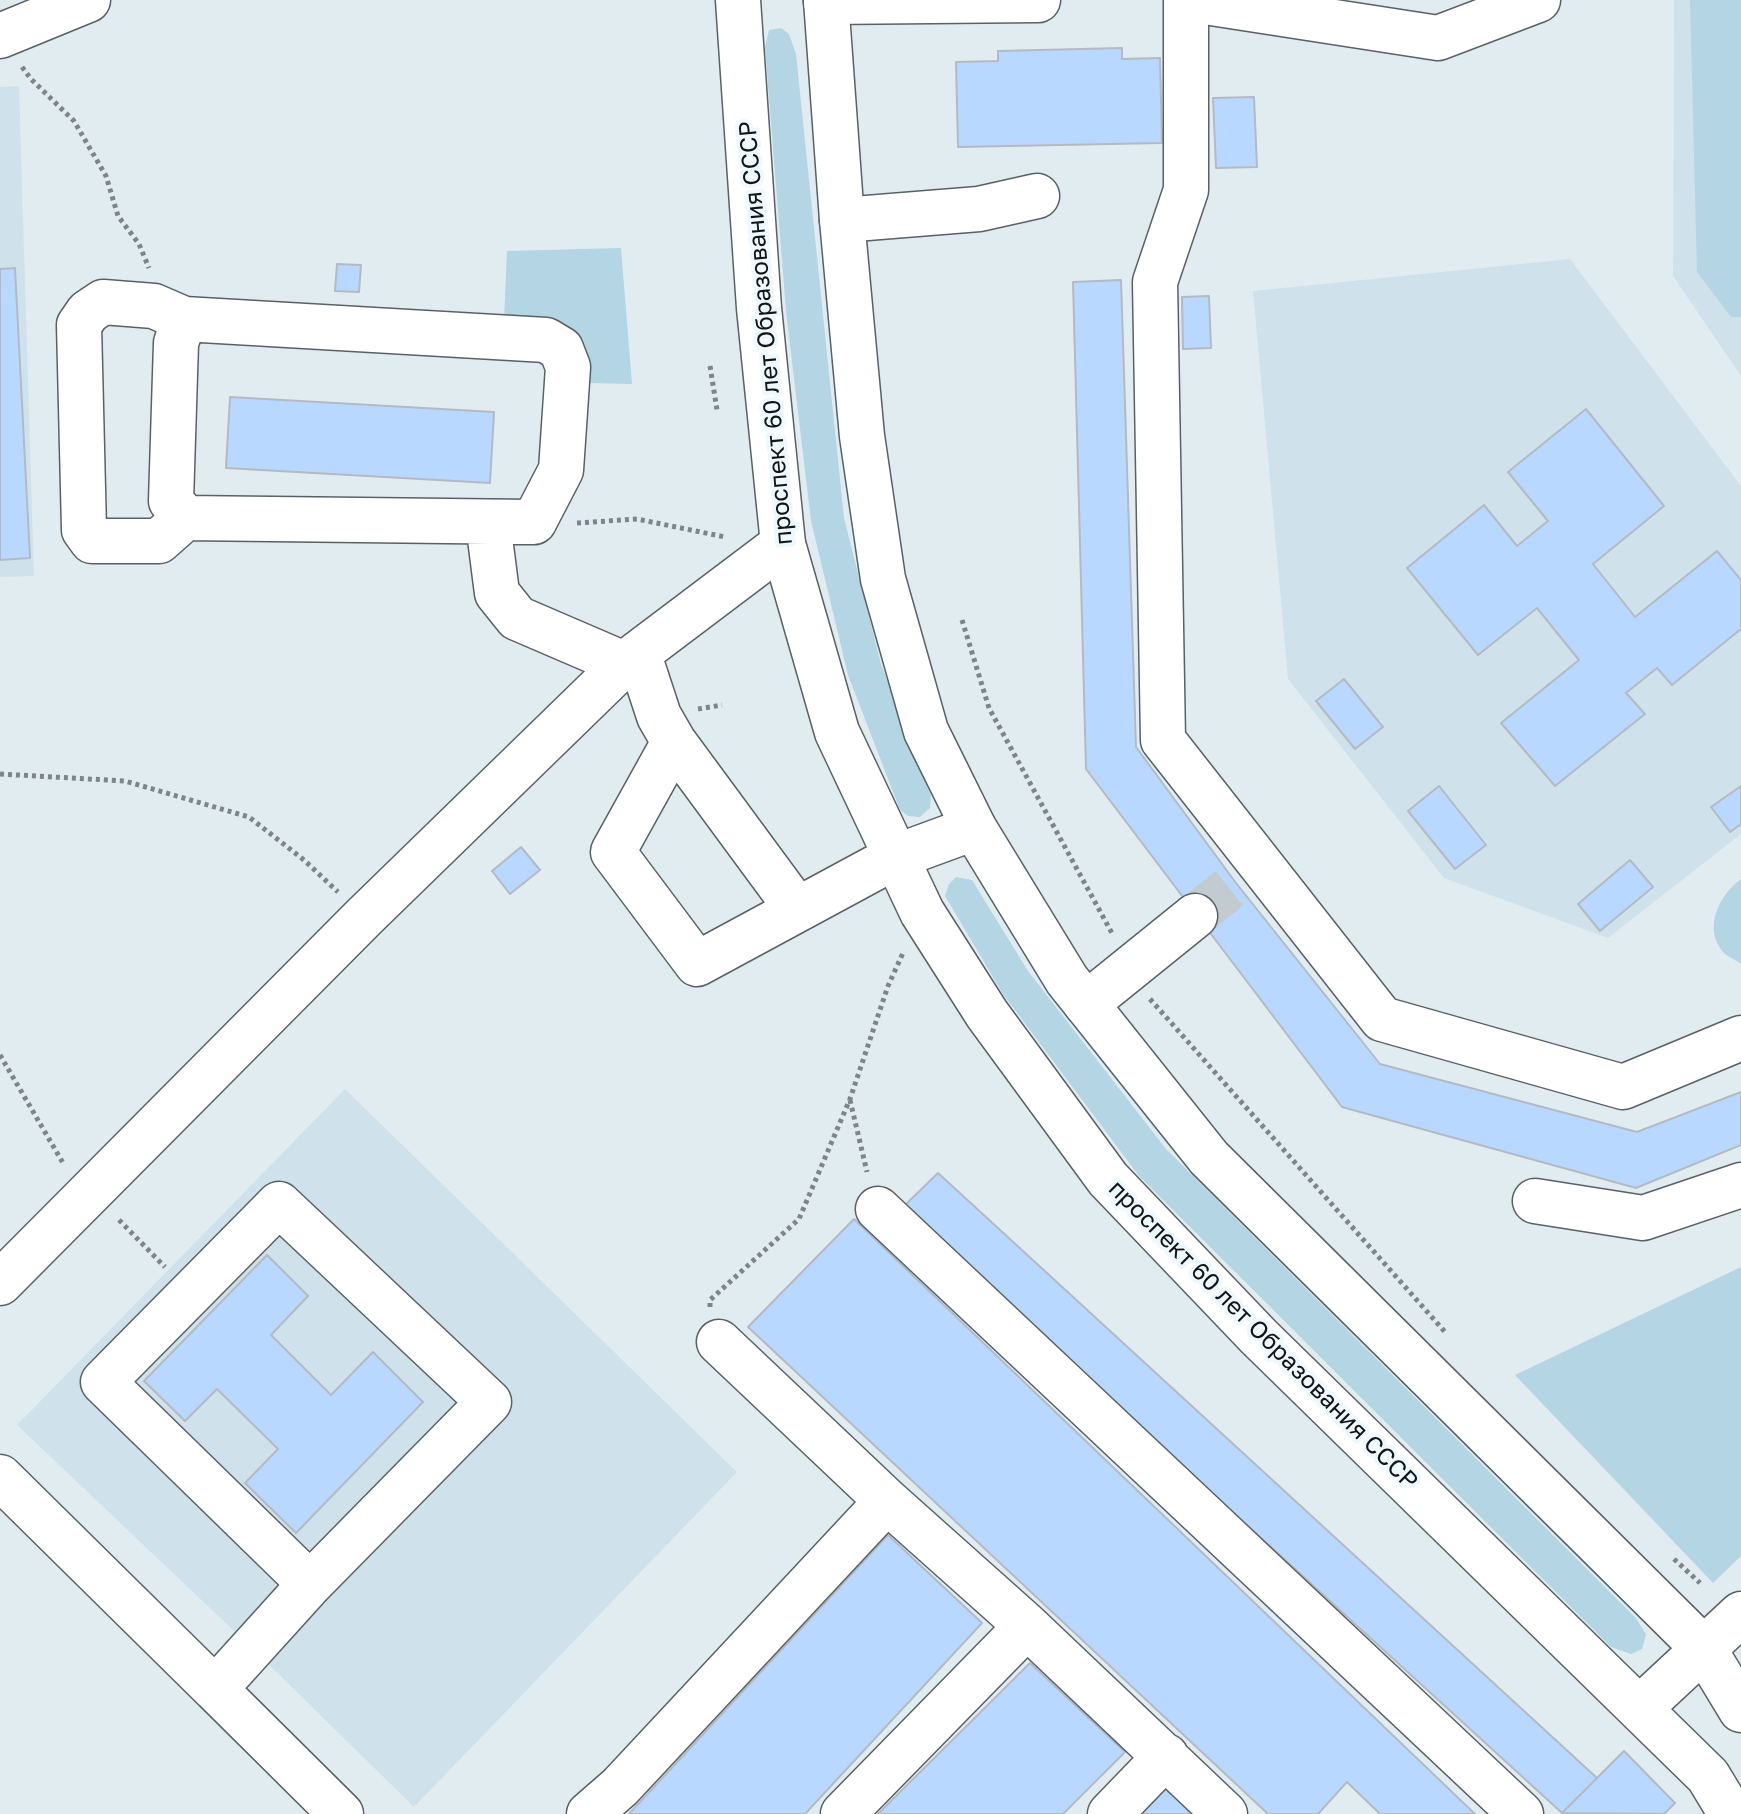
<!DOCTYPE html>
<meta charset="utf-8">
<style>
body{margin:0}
canvas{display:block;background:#e1ecf1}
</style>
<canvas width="1741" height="1814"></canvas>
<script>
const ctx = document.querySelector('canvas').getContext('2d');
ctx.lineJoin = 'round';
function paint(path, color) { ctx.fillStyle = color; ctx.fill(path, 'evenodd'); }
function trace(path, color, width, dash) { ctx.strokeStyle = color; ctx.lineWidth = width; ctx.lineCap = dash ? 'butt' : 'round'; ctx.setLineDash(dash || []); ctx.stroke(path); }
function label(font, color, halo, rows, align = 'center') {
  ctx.font = font + ' "Golos Text",sans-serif'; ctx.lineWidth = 8; ctx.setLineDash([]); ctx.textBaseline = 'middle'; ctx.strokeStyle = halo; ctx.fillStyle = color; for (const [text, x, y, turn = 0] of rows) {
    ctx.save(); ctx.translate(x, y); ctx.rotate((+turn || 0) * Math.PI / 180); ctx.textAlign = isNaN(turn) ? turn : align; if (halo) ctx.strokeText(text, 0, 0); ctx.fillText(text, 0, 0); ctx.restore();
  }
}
paint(new Path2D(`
 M1674,0H1741V376L1673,276Z
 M19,86L34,576L0,577V87Z
 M1570,259L1741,486V834L1608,938L1444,878L1288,679L1253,291Z
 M345,1089L737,1472L414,1807L253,1649L17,1425Z`), '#cfe2eb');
paint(new Path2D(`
 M1690,0H1741V317H1731L1697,272Z
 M781,28L789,34L796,54L844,518L881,664L931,796L930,808L920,817L908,816L900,810L848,675L811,521L786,311L765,47L769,30Z
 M621,248L632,384L590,383C584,318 561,320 504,320L507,251Z
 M956,877L972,880L1028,971L1166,1149L1635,1617L1646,1634L1642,1649L1631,1654L1611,1647L1139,1176L1003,994L945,896L949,884Z
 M1741,879V964C1736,960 1728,957 1724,953C1702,929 1719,895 1741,879Z
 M1741,1267V1556L1713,1583L1515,1375Z`), '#b4d5e3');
const building = new Path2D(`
 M1122,48V59L1160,58L1162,143L958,147L956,62L998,61V51Z
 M1254,97L1257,167L1216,168L1213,98Z
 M337,264L361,265L359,292L335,291Z
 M15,268L30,558L0,560V269Z
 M1121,280L1136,747L1236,883L1380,1064L1637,1132L1741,1092V1145L1636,1188L1342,1107L1086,769L1073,282Z
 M1209,296L1211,348L1183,349L1182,297Z
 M230,397L494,412L490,483L226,468Z
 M1586,409L1664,506L1593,564L1635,617L1717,551L1741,580V629L1672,685L1657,668L1626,693L1645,714L1555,786L1501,723L1579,660L1537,608L1478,655L1407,568L1484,505L1517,546L1548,521L1508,472Z
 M1344,679L1383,727L1355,749L1316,701Z
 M1439,786L1486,845L1455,869L1408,811Z
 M1741,786V824L1730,832L1711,807Z
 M521,847L540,870L510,894L492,871Z
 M1630,860L1653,887L1600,931L1578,904Z
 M938,1173L1597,1778L1562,1813L901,1209Z
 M854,1219L1475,1814H1380L1347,1782L1318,1814H1268L748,1327Z
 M267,1255L308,1296L271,1335L331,1395L373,1352L423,1402L296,1533L245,1483L278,1449L217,1389L185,1421L144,1381Z
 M888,1535L982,1623L805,1814H629Z
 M1030,1663L1125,1752L1063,1814H878Z
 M1624,1751L1675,1803L1664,1814L1562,1813Z
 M1167,1787L1195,1814H1141Z`);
paint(building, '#b9d8ff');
trace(building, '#b3bac3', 2);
trace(new Path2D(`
 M1195,916L1236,883`), '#c2ccd0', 44, [44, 22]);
const minor = new Path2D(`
 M1186,0V190L1155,282L1163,740L1382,1019L1623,1087L1741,1038
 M1192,0L1438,38L1538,0
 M826,2L1038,0
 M0,36L88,0
 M842,220L979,209L1037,196
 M184,319L546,340L561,349L568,367L561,470L534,522L185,518L171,501L176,343Z
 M184,319L154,306L103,302L88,312L79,325L84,530L92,541H159L185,518
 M488,523L497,593L517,618L624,664
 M639,655L659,716L674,742L797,909
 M674,742L613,852L697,964L895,857L974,828
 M1086,1004L1195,916
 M1535,1201L1643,1218L1741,1185
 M878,1209L1521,1814
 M0,1283L364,917L624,664L783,544
 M719,1342L887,1501L1027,1626L1225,1814
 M0,1477L215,1689L310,1584L489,1402L279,1204L103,1382L310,1584
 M215,1689L341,1814
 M1640,1708L1741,1614
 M589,1814L620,1787L887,1501
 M843,1814L1027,1626
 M1110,1814L1166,1756`);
const major = new Path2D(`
 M738,0L759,308L783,544L837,732L922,912L987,1014L1108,1179L1259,1337L1708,1776L1731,1814
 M826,0L842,220L862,436L883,579L926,731L974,828L1067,980L1209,1158L1704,1649L1741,1710`);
trace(minor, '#586266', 47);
trace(major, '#586266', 47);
trace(new Path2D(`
 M22,67L31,79L74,121L106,176L118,216L139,244L149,268
 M710,366L717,410
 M577,523L637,519L725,537
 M962,620L989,708L1113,935
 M698,709L722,705
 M0,774L125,781L249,817L304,860L338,892
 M1150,999L1446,1333
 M0,1055L63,1163
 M850,1100L867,1172
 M119,1220L165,1267
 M710,1307V1300L799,1219L850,1099L888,986L903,953
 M1674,1559L1700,1583`), '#7e8589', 5, [4, 4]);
trace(minor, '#fff', 44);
trace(major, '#fff', 44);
label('24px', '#111517', '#eef9ff', [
 ["проспект 60 лет Образования СССР",766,333,-95],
 ["проспект 60 лет Образования СССР",1263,1335,45]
]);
</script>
